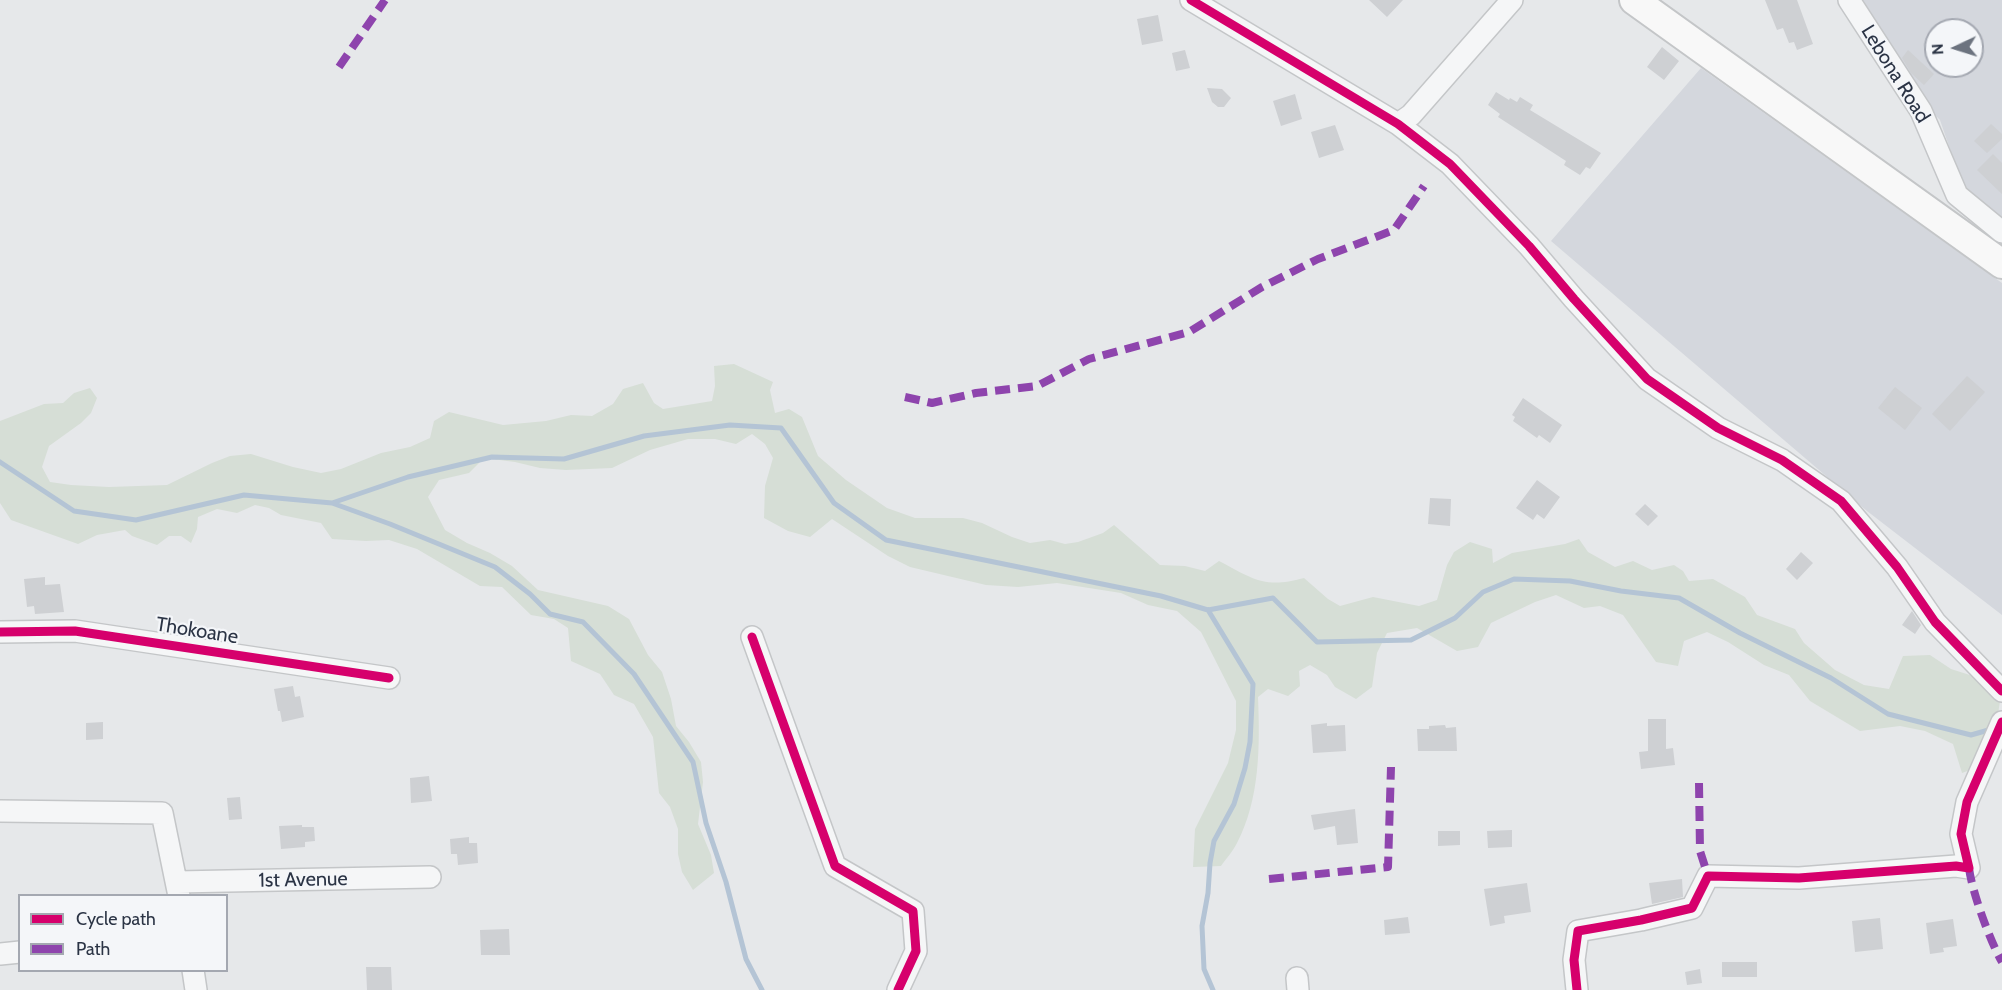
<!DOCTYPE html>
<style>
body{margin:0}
#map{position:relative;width:2002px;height:990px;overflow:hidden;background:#e6e8ea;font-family:Cabin,sans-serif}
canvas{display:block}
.legend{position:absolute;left:18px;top:894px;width:210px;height:78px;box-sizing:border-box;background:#f4f6f9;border:2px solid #a4a8b1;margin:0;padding:8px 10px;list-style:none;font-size:18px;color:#2b3445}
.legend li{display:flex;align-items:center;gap:12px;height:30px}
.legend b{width:30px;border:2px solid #a4a8b1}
.north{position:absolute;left:1924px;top:18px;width:60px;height:60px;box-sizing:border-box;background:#f4f6f9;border:2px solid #a4a8b1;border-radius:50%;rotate:266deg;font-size:16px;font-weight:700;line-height:24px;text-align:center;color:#2b3445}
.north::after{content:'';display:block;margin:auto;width:21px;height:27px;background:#6c737f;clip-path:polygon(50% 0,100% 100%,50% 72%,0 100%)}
</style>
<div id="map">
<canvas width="2002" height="990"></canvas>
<ul class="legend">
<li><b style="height:8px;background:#d6006c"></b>Cycle path</li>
<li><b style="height:8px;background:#8e44ad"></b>Path</li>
</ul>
<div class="north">N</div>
</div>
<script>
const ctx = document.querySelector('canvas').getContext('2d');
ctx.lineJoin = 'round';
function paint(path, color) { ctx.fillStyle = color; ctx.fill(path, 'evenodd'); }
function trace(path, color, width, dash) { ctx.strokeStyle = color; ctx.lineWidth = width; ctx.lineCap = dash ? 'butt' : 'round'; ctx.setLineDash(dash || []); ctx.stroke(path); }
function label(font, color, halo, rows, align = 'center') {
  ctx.font = font + ' Cabin,sans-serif'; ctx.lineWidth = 4.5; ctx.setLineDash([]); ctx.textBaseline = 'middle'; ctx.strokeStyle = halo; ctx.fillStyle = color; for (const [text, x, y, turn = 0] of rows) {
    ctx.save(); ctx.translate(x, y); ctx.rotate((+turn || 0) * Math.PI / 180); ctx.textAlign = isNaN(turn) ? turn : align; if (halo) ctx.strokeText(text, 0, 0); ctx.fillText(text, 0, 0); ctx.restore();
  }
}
paint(new Path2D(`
 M1861,0H2002V217L1964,190L1940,120L1921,101ZM1936,30H1972V66H1936Z
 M1701,68L2002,283V615L1867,511L1551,241Z`), '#d4d7dd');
paint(new Path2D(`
 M734,364L773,382L770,390L775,413L789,409L802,417L818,456L846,480L887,508L915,518H963L982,523L1012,537L1030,543L1050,540L1065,544L1078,542L1103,533L1114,525L1160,565L1185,566L1205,571L1219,561C1253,579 1265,589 1304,578L1328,599L1340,606L1373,597L1419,606L1437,600L1447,565L1454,552L1470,542L1492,549L1493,563L1512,553L1565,544L1579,539L1588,552L1615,567L1633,561L1652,570L1674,565L1683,571L1689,581L1713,579L1745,597L1757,615L1795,629L1804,643L1835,670L1864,685L1889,689L1903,656L1930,655L1951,669L1976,677L2000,701L1994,741L1978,767L1962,773L1953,744L1925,731L1900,726L1860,731L1810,701L1789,675L1764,665L1728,642L1707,632L1684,641L1678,666L1656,662L1623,615L1600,606L1584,608L1556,595L1535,602L1491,623L1478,647L1457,651L1417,628L1387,633L1377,653L1372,687L1356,699L1335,687L1327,675L1310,665L1299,671L1300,686L1288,696L1268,689L1258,697C1260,746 1260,799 1237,843C1233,851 1226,859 1221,866L1193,867L1195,829L1228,763L1236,730V701L1201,632L1177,611L1148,605L1121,593L1057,583L1018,587L986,585L910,567L888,556L832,519L810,537L788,531L764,518L765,486L773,458L765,444L752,434L736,444L715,439H688L650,450L612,468L566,470L540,468L515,462L484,458L469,473L439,480L428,497L445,530L467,543L490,553L512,566L538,590L608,606L629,619L648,655L662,672L671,699L676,726L689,742L701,762L703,782L698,824L711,855L714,873L693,890L682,872L678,854V829L670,807L659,793L653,737L634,704L614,695L600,674L571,661L568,628L554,619L531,615L502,587L480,586L417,549L389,540L366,541L332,539L321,523L281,515L269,508L255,505L237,513L217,509L198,517L197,529L191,543L181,536H169L157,545L132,536L125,530L97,535L78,544L11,520L0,503V421L44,404L63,403L74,393L90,388L97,398L91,413L81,423L49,446L42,467L50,482L71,485L109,487L167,485L212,463L230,456L251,454L293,467L321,473L341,469L381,453L410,447L430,438L434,421L449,412L503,425L546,421L571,415L592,416L613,404L623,389L643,383L654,403L663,409L712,401L715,386L714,366Z`), '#d6ded6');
trace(new Path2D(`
 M0,462L74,511L136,520L244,495L332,503L408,477L492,457L564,459L644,436L730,425L781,428L834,503L886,540L1161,596L1208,610L1273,598L1317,642L1411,640L1455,618L1483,592L1514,579L1570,581L1621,591L1679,598L1740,633L1831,678L1888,714L1971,735L1992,729
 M332,503L390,524L495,567L530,594L550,614L583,622L634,674L693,762L706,823L726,882L746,959L762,990
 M1208,610L1253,684L1250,742L1245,768L1234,804L1214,841L1210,863L1208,893L1202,926L1204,969L1213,990`), '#b4c4d5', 5);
paint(new Path2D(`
 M1369,0H1403L1387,17Z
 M1765,0H1797L1813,44L1797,50L1794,42L1789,43L1783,28L1777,30Z
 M1158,15L1163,41L1142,45L1137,19Z
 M1662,47L1679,61L1664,80L1647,67Z
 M1185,50L1190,68L1176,71L1172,53Z
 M1908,50L1934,74L1924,85L1911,73L1902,58Z
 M1207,88L1222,89L1231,98L1224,107H1218L1212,102Z
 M1496,92L1509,100L1510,98L1517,102L1520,97L1533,105L1530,110L1601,153L1590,169L1586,167L1580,175L1564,165L1566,161L1498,117L1500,114L1488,105Z
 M1295,94L1302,119L1281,126L1273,101Z
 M1991,124L2002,134V139L1987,153L1974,141Z
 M1335,125L1344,150L1319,158L1311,132Z
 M1993,154L2002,163V194L1977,170Z
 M1967,376L1985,392L1950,431L1932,414Z
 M1895,387L1922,408L1905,430L1878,408Z
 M1523,398L1562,425L1550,443L1539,435L1537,438L1513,421L1515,417L1512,415Z
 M1537,480L1560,497L1544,519L1537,514L1533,520L1516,508Z
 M1430,498L1451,499L1450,526L1428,524Z
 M1645,504L1658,516L1648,526L1635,514Z
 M1801,552L1813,563L1797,580L1786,569Z
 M45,577V585L60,584L64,612L35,614L34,606L27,607L24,579Z
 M1912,611L1921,625L1915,634L1902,625Z
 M293,686L295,697L300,696L304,717L282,722L280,711H278L274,689Z
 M1648,719H1666V749L1673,748L1675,765L1641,769L1639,752L1648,751Z
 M103,722V739L86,740V723Z
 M1327,723V726L1345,725L1346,751L1313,753L1311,725Z
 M1445,725L1446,728L1456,727L1457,751H1418L1417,729H1429V726Z
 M429,776L432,801L411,803L410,778Z
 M240,797L242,819L229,820L227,798Z
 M1355,809L1358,843L1337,845L1335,826L1314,830L1311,815Z
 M302,825V827H314L315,841L305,842V847L281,849L279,826Z
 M1512,830V847L1488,848L1487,831Z
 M1438,831H1460V845L1438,846Z
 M469,837V843H477L478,863L458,865L457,854H451L450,839Z
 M1682,879L1683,897L1652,904L1649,883Z
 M1527,883L1531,912L1504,916L1505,923L1490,926L1484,889Z
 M1408,917L1410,933L1385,935L1384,920Z
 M1880,918L1883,949L1855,952L1852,921Z
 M1953,919L1957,946L1943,948L1944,952L1930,954L1926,923Z
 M509,929L510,955H481L480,930Z
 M1722,962H1757V977H1722Z
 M366,967H391L392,990H367Z
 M1700,969L1702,983L1687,985L1685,972Z`), '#ced0d3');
const street = new Path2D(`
 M1191,0L1398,124L1450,164L1529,246L1574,299L1647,379L1718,428L1782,460L1841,501L1897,567L1935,622L2002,691
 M1849,0L1921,111L1957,195L2002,232
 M1398,124L1411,115L1512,0
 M0,632L75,631L389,678
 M752,637L835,866L913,911L916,951L898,990
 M0,811L162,813L179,896
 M177,882L430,877
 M0,954L20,952
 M193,970L196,990
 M1297,978L1298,990
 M1577,990L1574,960L1578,931L1641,920L1692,908L1708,876L1799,878L1956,866L1969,868L1961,834L1967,802L2002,722`);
const secondary = new Path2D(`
 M1634,0L2002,264`);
trace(street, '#c4c6c8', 24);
trace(secondary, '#c4c6c8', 32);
trace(street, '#f5f6f7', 21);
trace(secondary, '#f8f8f8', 28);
trace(new Path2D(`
 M339,67L385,0
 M905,397L932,403L976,393L1037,386L1089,359L1189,332L1262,287L1318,259L1394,230L1424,186
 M1699,783L1700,851L1708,876
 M1969,868C1972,892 1990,941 2002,962
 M1269,879L1388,867L1391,767`), '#8e44ad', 8, [15, 8]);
trace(new Path2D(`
 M1191,0L1398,124L1450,164L1529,246L1574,299L1647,379L1718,428L1782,460L1841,501L1897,567L1935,622L2002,691
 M0,632L75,631L389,678
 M752,637L835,866L913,911L916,951L898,990
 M1577,990L1574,960L1578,931L1641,920L1692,908L1708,876L1799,878L1956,866L1969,868L1961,834L1967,802L2002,722`), '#d6006c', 9);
label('20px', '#2b3445', '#f4f6f9', [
 ["Lebona Road",1895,74,58],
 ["Thokoane",197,631,9],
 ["1st Avenue",303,880,-1]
]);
</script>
